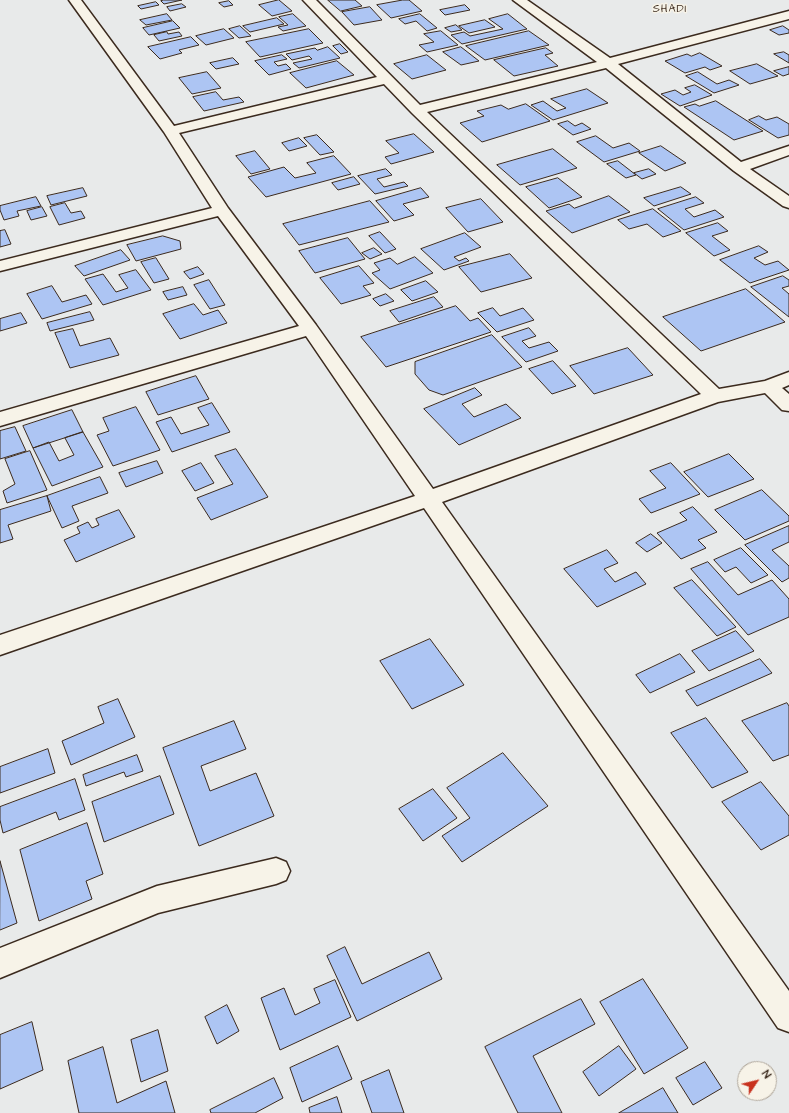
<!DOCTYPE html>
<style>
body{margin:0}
#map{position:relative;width:789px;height:1113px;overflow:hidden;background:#e8eaea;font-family:"Architects Daughter",sans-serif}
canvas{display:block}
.north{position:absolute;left:737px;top:1061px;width:40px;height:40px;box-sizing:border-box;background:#f7f3e8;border:1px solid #aca397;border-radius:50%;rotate:55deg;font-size:11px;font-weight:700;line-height:16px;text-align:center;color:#3b2a1e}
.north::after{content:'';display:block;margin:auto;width:14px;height:18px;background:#c8321e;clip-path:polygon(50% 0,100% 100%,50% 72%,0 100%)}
</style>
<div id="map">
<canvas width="789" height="1113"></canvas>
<div class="north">N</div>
</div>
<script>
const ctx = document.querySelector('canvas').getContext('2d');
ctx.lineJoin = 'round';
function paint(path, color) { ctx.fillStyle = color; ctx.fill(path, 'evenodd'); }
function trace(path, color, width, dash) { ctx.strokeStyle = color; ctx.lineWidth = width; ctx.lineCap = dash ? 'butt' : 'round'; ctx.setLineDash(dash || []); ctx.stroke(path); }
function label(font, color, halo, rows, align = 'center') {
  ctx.font = font + ' "Architects Daughter",sans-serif'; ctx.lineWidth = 3; ctx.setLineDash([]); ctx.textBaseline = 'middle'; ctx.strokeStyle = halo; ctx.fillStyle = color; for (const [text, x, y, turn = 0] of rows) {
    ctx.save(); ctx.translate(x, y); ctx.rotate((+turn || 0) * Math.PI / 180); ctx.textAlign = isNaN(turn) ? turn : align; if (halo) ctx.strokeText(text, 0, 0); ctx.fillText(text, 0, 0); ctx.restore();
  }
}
const building = new Path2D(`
 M164,0H182L164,4L161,1Z
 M279,0L292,11L272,16L259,5Z
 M328,0H355L362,6L341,11Z
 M403,0H409L422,11L391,18L377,5Z
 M229,1L233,5L224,7L219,3Z
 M156,2L159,5L141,9L138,6Z
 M182,4L186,7L170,11L167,7Z
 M465,5L470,10L445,15L440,10Z
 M370,7L382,20L354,25L342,12Z
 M167,14L172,20L146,25L140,20Z
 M293,14L306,26L283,31L278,27L288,25L279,17Z
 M420,14L437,28L427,31L416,21L405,24L399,19Z
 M508,14L527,29L462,44L451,35L464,32L470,36L503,29L489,19Z
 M277,18L284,24L250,32L243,26Z
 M485,20L495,27L469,33L459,26Z
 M173,21L180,28L149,35L143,28Z
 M456,25L462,30L451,32L445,28Z
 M240,26L251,36L239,38L229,29Z
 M783,26L789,30V33L779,35L770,30Z
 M224,29L234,38L206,45L196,36Z
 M309,29L323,43L260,57L246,42Z
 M441,31L458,45L427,52L419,45L434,42L424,34Z
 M529,31L549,45L485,60L466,46Z
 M167,32L168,34L179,32L182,36L159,41L154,35Z
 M191,37L199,45L179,50L182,53L160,59L148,47Z
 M340,44L348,52L341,54L333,46Z
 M328,47L340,58L299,68L293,63L312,59L309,56L292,60L286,54L315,48L317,50Z
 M461,47L479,61L461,65L443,52Z
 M546,48L553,53L545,55L558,66L514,76L494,60Z
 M784,52L789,55V63L774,54Z
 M700,53L722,66L710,70L705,67L685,73L665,61L687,54L691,56Z
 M282,55L287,59L274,62L278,66L286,64L291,69L269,75L255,61Z
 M427,55L446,70L412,79L394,64Z
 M233,58L239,64L216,69L210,63Z
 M337,61L354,75L306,88L290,73Z
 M757,64L778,76L750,84L730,71Z
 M789,67V74L783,76L774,71Z
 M207,72L221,88L192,94L179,78Z
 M698,72L717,84L729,80L739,85L714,93L686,76Z
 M695,85L712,95L680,106L661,94L675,90L683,95L691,92L685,88Z
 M587,89L608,103L553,120L531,105L543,101L557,111L566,108L551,99Z
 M216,92L223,100L239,97L244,102L204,111L193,97Z
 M716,101L763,131L734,140L684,107L695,104L699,106Z
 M526,104L550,121L482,142L460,123L484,116L477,111L501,105L508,109Z
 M759,116L766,120L777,117L789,124V135L778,138L749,120Z
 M568,121L575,126L582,123L591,129L573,135L558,124Z
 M414,134L434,152L391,164L385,157L399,153L386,141Z
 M317,135L334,152L320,155L304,138Z
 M596,136L613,148L629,143L640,151L604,162L577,142Z
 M299,138L307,146L289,151L282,143Z
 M661,146L686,163L665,171L639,153Z
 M553,149L577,168L520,185L497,165Z
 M255,151L270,169L251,174L236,156Z
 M334,156L351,174L266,197L248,177L284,167L295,178L316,173L307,163Z
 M618,161L636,175L626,178L607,164Z
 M386,169L392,175L377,179L384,187L404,182L408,186L375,194L358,176Z
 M649,169L656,174L642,179L634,173Z
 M354,177L360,184L338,190L332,183Z
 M558,178L582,197L549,208L526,187Z
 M681,187L691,194L654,206L644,198Z
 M83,188L87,196L51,205L47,196Z
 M421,188L429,197L403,204L414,215L394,221L376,201Z
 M609,196L630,212L572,233L546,211L569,204L574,208Z
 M36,197L41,206L17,211L19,216L4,220L0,210V206Z
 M696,197L704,203L685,209L694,217L715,210L724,217L684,230L658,209Z
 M481,199L503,222L468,232L446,208Z
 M370,201L389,222L299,245L283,224Z
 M65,203L71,213L81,211L85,218L59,225L50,207Z
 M42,207L47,216L31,220L27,211Z
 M653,209L681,231L663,237L647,224L629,229L618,220Z
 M718,223L728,231L712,236L730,250L714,256L686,233Z
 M5,230L11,244L0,247V231Z
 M380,232L396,249L385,253L369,236Z
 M465,233L481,247L454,257L459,261L466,258L469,261L444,270L421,249Z
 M163,236L180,241L181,249L136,261L127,245Z
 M348,238L365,259L315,273L299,251Z
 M759,246L768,252L754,258L765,265L778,261L789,270L750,283L720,260Z
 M374,248L382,254L370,259L362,253Z
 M121,250L130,260L84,276L75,266Z
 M510,254L532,278L481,292L459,267Z
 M415,257L433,273L390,289L372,273L380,270L374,263L390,258L397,264Z
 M156,258L169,279L154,283L141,262Z
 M359,266L374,283L363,286L371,295L341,304L320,278Z
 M198,267L204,274L190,279L184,272Z
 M136,270L151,290L103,305L85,279L103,274L116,292L128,288L119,275Z
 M783,276L789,280V286L782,288L789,294V317L751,287Z
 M209,280L225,305L210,309L194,285Z
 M426,281L438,292L412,301L401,290Z
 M52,286L62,302L86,295L92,304L42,319L27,294Z
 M183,287L187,295L168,300L163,292Z
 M746,289L785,322L701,351L663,317Z
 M386,294L394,301L380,306L373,299Z
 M434,297L443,307L399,322L390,311Z
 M194,304L203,315L218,310L227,323L180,339L163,314Z
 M456,306L470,321L478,318L491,332L386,367L361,337Z
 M493,308L500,316L523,308L534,320L497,332L478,313Z
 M90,312L94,320L50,331L47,323Z
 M21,313L27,323L0,331V319Z
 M529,328L536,336L522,341L529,348L549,342L558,351L526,362L502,337Z
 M73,329L80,346L110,338L119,355L70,368L55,333Z
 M492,335L522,367L443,395L429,390L415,374V362Z
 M628,348L653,375L594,394L570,366Z
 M553,361L576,386L552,394L529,369Z
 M196,376L209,399L158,415L146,392Z
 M475,388L482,395L462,404L474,417L506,404L521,418L459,445L424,409Z
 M212,403L230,432L172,452L156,422L171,417L181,434L209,425L198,408Z
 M136,407L160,450L113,466L97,435L109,431L103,418Z
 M72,410L83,432L33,448L23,426Z
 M15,427L26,451L0,459V431Z
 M83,432L103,467L52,486L33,448L49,442L59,461L74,455L65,438Z
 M236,449L268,497L211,520L197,498L233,484L215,456Z
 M30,451L47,490L7,503L3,491L15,484L5,459Z
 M729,454L754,479L708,497L684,472Z
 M157,461L163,473L126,487L119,473Z
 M201,463L214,483L195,491L182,471Z
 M671,463L700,494L651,513L639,499L666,488L650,471Z
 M100,477L108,493L72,506L79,521L62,528L47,496Z
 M762,490L789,516V521L745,540L715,510Z
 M47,496L51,511L8,525L13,539L0,543V510Z
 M693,507L717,532L698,540L706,548L681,559L657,533L687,520L680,513Z
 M119,510L135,537L76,562L64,540L80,533L77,527L88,522L92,528L99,525L96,519Z
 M789,526V542L772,550L789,566V578L782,582L745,545Z
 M651,534L662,543L647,552L636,543Z
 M741,548L768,575L751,583L736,567L725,572L714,560Z
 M607,550L618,563L604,569L615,582L636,572L646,584L597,607L564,569Z
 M708,562L738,595L772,580L789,599V617L748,635L691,569Z
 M692,580L736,627L717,636L674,588Z
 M736,631L754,651L709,671L692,651Z
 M430,639L464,685L412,709L380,661Z
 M680,654L695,672L650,693L636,675Z
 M760,659L772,673L697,706L686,691Z
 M118,699L135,737L71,765L62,741L104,723L98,707Z
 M787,703L789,706V755L773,761L742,721Z
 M706,718L748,772L712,788L671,733Z
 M234,721L246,749L201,766L210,791L256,773L274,816L199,846L163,748Z
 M48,749L55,773L0,793V767Z
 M503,753L548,806L462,862L442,836L470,818L447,788Z
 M137,755L143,771L126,777L124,772L86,786L83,775Z
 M160,776L174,814L104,842L92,802Z
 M75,779L85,810L59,820L56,812L3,833L0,820V807Z
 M761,782L789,816V835L761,850L722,802Z
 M433,789L457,818L423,841L399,809Z
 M87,823L103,874L86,881L92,899L39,921L20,850Z
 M0,861L17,923L0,930Z
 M345,947L362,984L429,952L442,979L357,1021L327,956Z
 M643,979L688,1048L644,1074L600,1002Z
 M335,980L351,1017L280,1050L261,998L284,988L295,1015L320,1003L314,989Z
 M581,999L595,1024L533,1056L562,1113H518L485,1047Z
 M227,1005L239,1031L217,1044L205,1017Z
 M32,1022L43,1070L0,1089V1035Z
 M158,1030L168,1071L141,1082L131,1040Z
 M338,1046L352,1079L302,1102L290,1068Z
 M619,1046L636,1069L599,1096L583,1072Z
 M103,1047L117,1103L166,1081L175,1113H79L68,1061Z
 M705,1062L722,1088L693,1105L676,1078Z
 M389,1070L404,1113H372L361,1082Z
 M274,1078L283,1098L255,1113H211L210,1110Z
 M663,1088L678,1113H619Z
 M337,1097L342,1113H310L309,1108Z`);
paint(building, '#adc5f3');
trace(building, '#3b2a1e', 1);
const minor = new Path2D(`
 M69,0H81L174,126L377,77L303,0H316L420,105L597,62L513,0H527L610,58L789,11V19L618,64L741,162L789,146V155L750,169L789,196V208L783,206L734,171L606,68L427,112L719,389L765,381L789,372V385L782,388L789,394V411L782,410L765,393L718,402L442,502L789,991V1032L778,1028L424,508L0,655V635L415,496L306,336L0,426V412L299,326L218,216L0,271V261L212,208L164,132ZM384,84L412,113L701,394L433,489L316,325L228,208L179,133Z
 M276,858L286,862L290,871L286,880L276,884L158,913L0,978V948L157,886Z`);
trace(minor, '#3b2a1e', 3);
paint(minor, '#f7f3e8');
ctx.letterSpacing = '1px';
label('11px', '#3b2a1e', '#f7f3e8', [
 ["SHADI",670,10]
]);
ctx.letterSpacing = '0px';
</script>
